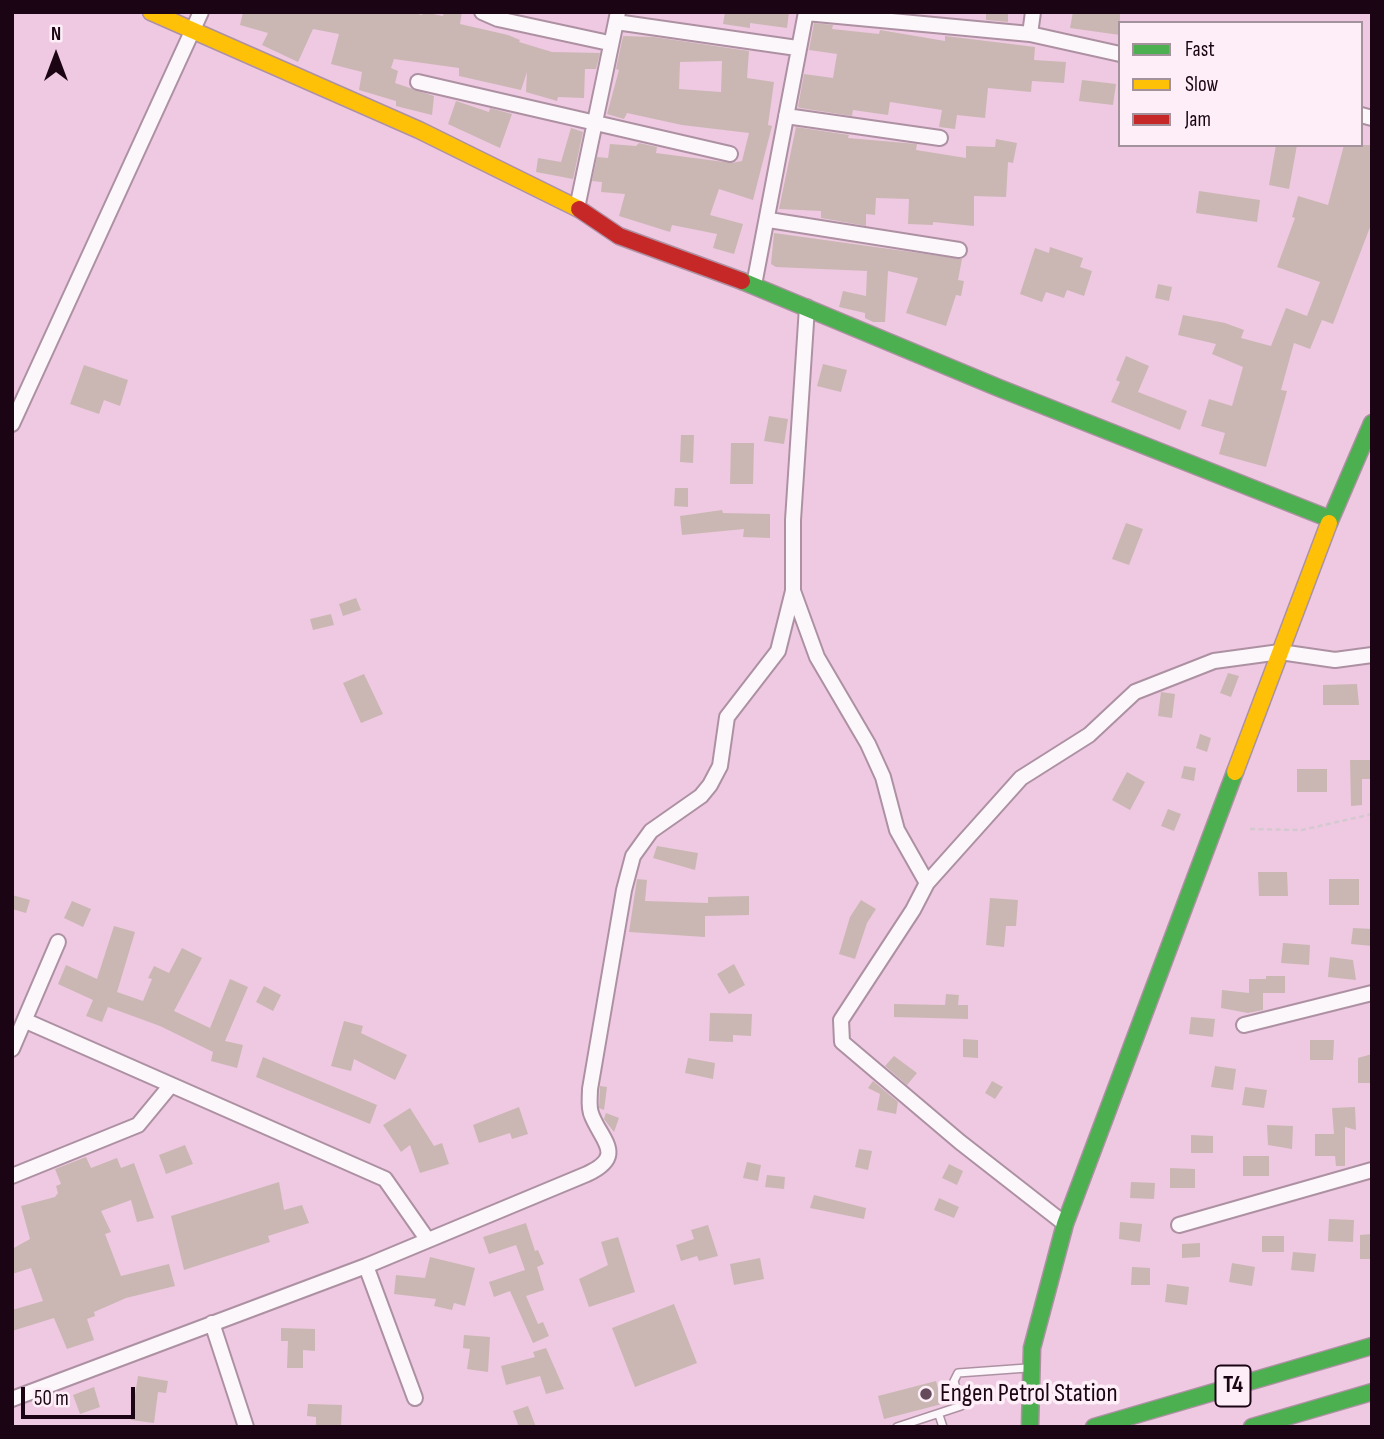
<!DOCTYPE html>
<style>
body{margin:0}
#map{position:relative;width:1384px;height:1439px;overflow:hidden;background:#eec9e1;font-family:"Sofia Sans Condensed",sans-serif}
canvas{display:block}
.frame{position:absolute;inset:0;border:14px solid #1b0514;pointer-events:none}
.legend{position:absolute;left:1118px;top:21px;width:245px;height:126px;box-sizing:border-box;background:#fdeef7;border:2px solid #a3919c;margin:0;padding:9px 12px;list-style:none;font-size:21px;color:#1b0514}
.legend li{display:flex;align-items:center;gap:14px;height:35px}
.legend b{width:35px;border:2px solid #a3919c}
.north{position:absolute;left:21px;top:21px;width:70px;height:70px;-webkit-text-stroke:5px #fdeef7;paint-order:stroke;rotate:0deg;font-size:19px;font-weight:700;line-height:28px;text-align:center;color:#1b0514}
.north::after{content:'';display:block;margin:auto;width:24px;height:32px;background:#1b0514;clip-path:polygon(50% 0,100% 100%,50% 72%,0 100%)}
.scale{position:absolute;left:21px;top:1387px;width:114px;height:32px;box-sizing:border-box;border:4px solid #1b0514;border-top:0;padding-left:9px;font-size:21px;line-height:24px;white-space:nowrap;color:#1b0514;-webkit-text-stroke:5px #fdeef7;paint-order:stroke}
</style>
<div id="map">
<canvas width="1384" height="1439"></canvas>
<div class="frame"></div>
<ul class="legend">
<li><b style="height:9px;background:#4caf50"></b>Fast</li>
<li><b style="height:9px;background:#ffc107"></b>Slow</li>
<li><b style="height:9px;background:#c62828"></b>Jam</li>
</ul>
<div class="north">N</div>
<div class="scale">50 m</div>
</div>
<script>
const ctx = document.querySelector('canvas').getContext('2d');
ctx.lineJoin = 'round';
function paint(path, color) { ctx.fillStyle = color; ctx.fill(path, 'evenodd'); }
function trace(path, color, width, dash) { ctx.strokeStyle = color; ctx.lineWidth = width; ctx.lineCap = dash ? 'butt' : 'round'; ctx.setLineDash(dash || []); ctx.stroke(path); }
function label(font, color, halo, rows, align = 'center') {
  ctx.font = font + ' "Sofia Sans Condensed",sans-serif'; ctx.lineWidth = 7; ctx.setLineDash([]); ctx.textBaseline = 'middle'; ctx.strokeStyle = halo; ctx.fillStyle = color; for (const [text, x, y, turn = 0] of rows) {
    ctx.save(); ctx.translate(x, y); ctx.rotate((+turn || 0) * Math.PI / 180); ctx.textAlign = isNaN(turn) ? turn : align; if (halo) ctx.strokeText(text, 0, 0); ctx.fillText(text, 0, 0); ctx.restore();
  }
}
paint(new Path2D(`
 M243,12H409L422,15L423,12L443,16L444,12H462L460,24L508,35L520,40L519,42L552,52L600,53L596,69H585L584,98L558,97L557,101L526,92L527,72L521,90L459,76V68L394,59L391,68L398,71L395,83L434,96L432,115L396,106V101L359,90L362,72L331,64L339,34L313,29L298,62L262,45L268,33L240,25Z
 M725,12H789L787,28L750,23V28L723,24Z
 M986,12H1008V22L986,20Z
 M1073,12H1120V35L1070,28Z
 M814,23L833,25L832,29L879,34L880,30L945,41V36L954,37L1035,47L1034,60L1066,62L1064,83L1032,81L1031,92L988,88L985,118L957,115L955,129L939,127L942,110L890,102L888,115L853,110L852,116L800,108L798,107L804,74L833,78L837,54L809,50Z
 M623,36L654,37L749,51L747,78L774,82L768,125L772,126L753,200L719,189L710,215L743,224L734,254L713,248L717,234L672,225L670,232L619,216L625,194L601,192L602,182L592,181L597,157L608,158L610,144L636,146L639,143L657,147L656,153L732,163L742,161L749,133L682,125L627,113L624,119L607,114L619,70L616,69ZM722,61L721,92L679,89L680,62Z
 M1082,80L1116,84L1113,105L1079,101Z
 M456,101L489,112L490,108L512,114L500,148L448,124Z
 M796,127L849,135L848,138L917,144L916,150L966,158V146L995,147L996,139L1017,143L1013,163L1008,162L1006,197L974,196V226L933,222V225L908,224L909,199L876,198L875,215L866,214V226L821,218V211L779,209Z
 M571,128L583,132L573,179L536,172L538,158L561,162Z
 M1276,145H1297L1289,189L1269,185Z
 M1344,145H1372V222L1333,324L1322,320L1310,349L1294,343L1281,390L1287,391L1266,467L1219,454L1225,433L1201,426L1209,399L1232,406L1243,367L1212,354L1216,344L1178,335L1183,315L1225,323L1244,330L1241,338L1271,346L1286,308L1307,316L1320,282L1277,267L1295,218L1292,217L1298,196L1328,205Z
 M1199,191L1260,200L1257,222L1196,213Z
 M774,233L962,259L958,280L964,281L961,296L956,295L946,326L906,313L918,278L888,271L885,322H873L865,318V313L839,307L843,291L866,296L867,271L776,267L771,264Z
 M1050,247L1083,258L1080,267L1092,271L1084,296L1067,290L1064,298L1046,292L1042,302L1020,294L1035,248L1049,253Z
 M1158,284L1172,287L1169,301L1155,298Z
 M1126,356L1149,366L1138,392L1187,411L1180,430L1111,402L1120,382L1116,380Z
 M823,364L847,370L841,392L817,386Z
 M84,365L128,380L120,406L104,400L99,414L70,404Z
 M769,416L788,419L784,444L764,441Z
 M681,435H694L693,463L680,462Z
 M731,443H754L753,484H730Z
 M675,488H688V507L674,506Z
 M722,510L723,513L770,514V538L743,537L744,529L682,535L680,516Z
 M1126,523L1143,529L1129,565L1112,559Z
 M356,598L361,610L343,616L339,604Z
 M331,614L334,625L313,630L310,619Z
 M1228,673L1239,676L1231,697L1220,693Z
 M364,674L383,714L361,723L343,683Z
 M1357,684L1359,705H1323V685Z
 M1161,692L1175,694L1172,718L1158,716Z
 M1200,734L1211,738L1207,752L1196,748Z
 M1350,760H1372V779H1362V805L1351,806Z
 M1184,766L1196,768L1194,781L1181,778Z
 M1297,769H1327V792H1297Z
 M1127,772L1145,782L1130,810L1112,800Z
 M1168,809L1181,814L1174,831L1161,826Z
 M657,846L698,853L695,870L653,858Z
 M1258,872H1287L1288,896H1259Z
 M637,879L647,880L645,901L708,903V897L749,896V915L705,916V937L629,932Z
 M1329,879H1359V905H1329Z
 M12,895L30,900L26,913L12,909Z
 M990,898L1018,900L1016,926H1006L1004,947L986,945Z
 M861,900L876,909L867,923L855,959L839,954L850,917Z
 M72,901L91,909L83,927L64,918Z
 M114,926L135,932L117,992L143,1001L152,979L148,978L154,966L169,973L182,948L202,958L174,1011L210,1028L230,979L248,987L225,1041L243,1045L237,1068L211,1061L213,1052L160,1026L108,1007L102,1022L86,1016L93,1000L58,984L66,965L97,979Z
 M1353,928L1372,929V946L1351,944Z
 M1283,943L1310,945L1309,965L1281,963Z
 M1330,957L1353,960L1356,980L1328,977Z
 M734,964L745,985L729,994L717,974Z
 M1266,976H1285V993H1263V1010L1248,1013L1221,1008L1222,990L1249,993V979H1266Z
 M264,986L281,995L273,1011L256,1002Z
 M946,994L959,995L958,1005H968V1019L894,1017V1004L945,1005Z
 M710,1013L752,1014L751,1036L733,1035V1042L709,1041Z
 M1191,1017L1215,1019L1213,1037L1189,1034Z
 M344,1021L363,1026L361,1033L407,1055L395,1080L354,1059L351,1071L331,1066Z
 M963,1039L978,1040V1058L963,1057Z
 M1310,1040H1334L1333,1060H1310Z
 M1372,1054V1083H1358V1058Z
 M894,1056L917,1073L907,1085L885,1066Z
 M263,1057L377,1105L370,1124L256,1077Z
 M688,1058L715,1063L713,1079L685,1073Z
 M1215,1066L1236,1069L1233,1090L1211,1087Z
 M873,1081L898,1102L896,1114L877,1110L880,1094L868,1088Z
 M992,1081L1003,1087L995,1099L985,1093Z
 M600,1086L607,1087L604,1110L599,1108Z
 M1245,1087L1267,1090L1264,1108L1242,1105Z
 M519,1107L528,1134L512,1139L510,1133L479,1143L473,1125Z
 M1355,1107L1356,1130L1345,1127V1166H1336L1335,1156H1315V1134H1334L1332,1108Z
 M410,1108L434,1146L442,1143L449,1164L420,1173L410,1145L401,1152L383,1125Z
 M606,1113L619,1118L614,1132L604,1119Z
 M1267,1125L1293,1126L1292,1149L1268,1145Z
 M1191,1135L1213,1136V1153H1191Z
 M185,1145L193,1164L166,1174L159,1155Z
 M859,1149L872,1151L868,1170L855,1167Z
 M1243,1156H1269V1176H1243Z
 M86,1157L91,1168L117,1158L121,1168L134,1163L154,1218L137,1222L131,1200L101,1211L111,1232L105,1234L121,1276L169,1264L175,1286L126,1298L94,1312L95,1316L87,1319L94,1340L67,1349L54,1318L12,1331V1310L43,1301L31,1268L12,1274V1249L30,1239L21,1206L55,1197L58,1193L56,1186L61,1184L55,1169Z
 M747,1162L761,1165L758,1181L743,1178Z
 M949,1164L963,1171L957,1185L942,1178Z
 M1170,1168L1195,1169V1188H1170Z
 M767,1175L785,1177L784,1189L765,1187Z
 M279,1182L284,1210L302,1205L309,1223L268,1236L270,1242L184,1270L171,1216Z
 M1131,1182L1155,1183L1154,1199L1130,1198Z
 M814,1195L866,1208L864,1219L810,1208Z
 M939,1198L959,1207L954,1218L934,1210Z
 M1329,1219L1354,1220L1353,1242L1328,1241Z
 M1120,1222L1142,1224L1140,1242L1119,1239Z
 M526,1223L535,1251L538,1250L544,1264L537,1267L544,1290L526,1296L538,1324L543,1322L549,1336L533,1343L510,1291L494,1297L489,1282L525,1270L516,1245L489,1254L483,1237Z
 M708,1225L718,1256L699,1261L697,1256L681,1261L676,1245L694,1239L691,1230Z
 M1372,1234V1259H1360V1235Z
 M1262,1236H1284V1252H1262Z
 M618,1237L635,1292L589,1307L579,1279L608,1265L601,1242Z
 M1200,1243V1257L1182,1258V1244Z
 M1293,1252L1316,1254L1314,1272L1291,1270Z
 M430,1257L475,1268L465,1306L454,1303L452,1310L434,1306L436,1299L394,1294L396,1275L425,1278Z
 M760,1258L764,1279L734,1285L730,1264Z
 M1232,1263L1255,1267L1252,1286L1229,1282Z
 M1132,1267L1150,1268V1285H1131Z
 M1167,1284L1189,1287L1187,1305L1165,1302Z
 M674,1304L697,1363L635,1387L612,1328Z
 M281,1328L315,1329V1351L303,1350V1368H287L288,1341H281Z
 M464,1335L490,1337L488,1372L467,1369L470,1349L463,1348Z
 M546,1348L564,1389L546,1394L540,1376L506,1385L501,1366L535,1357L533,1352Z
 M138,1376L168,1381L166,1393L158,1392L154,1423L131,1420Z
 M936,1381L942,1404L884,1419L878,1396Z
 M94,1387L100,1407L80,1414L73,1395Z
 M308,1404L342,1405L341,1426L316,1427V1417L307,1416Z
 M528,1406L536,1427H519L513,1411Z`), '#cab7b3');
const lane = new Path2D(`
 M939,1415L943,1427
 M897,1427L961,1406L954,1381L958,1373L1027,1368`);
const street = new Path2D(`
 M482,12L498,19L609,43
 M806,13L1030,34L1120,54
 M616,22L797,48
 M1030,34L1033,12
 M418,82L730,154
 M1361,115L1372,118
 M786,116L940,138
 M577,208L618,12
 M769,220L959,250
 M754,285L806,12
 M807,307L793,520V591L817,657L868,744L883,777L897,830L927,883L913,910L841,1020L842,1042L960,1142L1065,1224
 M12,424L201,12
 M927,883L1021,778L1089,735L1135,692L1214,661L1280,652L1335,660L1372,655
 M26,1021L385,1179L427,1239
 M1244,1025L1372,993
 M12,1049L58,942
 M12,1176L138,1125L171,1085
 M1179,1225L1372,1170
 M366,1266L415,1398
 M212,1323L246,1427
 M12,1399L366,1266L587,1174C626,1156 602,1141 592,1116C588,1108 590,1098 590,1089L624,890L633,856L651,831L701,796L710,785L720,766L727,717L778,651L793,591`);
const fast = new Path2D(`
 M742,281L999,388L1330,519
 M1329,523L1372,423
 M1030,1427L1032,1348L1065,1224L1235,772
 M1094,1427L1372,1346
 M1252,1427L1372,1392`);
const slow = new Path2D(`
 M151,12L419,130L579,209
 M1235,772L1329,523`);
const jam = new Path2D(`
 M579,209L619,236L742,281`);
trace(lane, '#ad91a3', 10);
trace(street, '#ad91a3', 18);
trace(fast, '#ad91a3', 19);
trace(slow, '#ad91a3', 19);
trace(jam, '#ad91a3', 19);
trace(new Path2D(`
 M1250,829L1302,830L1372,814`), '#d4c9d0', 2.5, [5, 3.5]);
trace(lane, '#fcf7fa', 7);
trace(street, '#fcf7fa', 14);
trace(fast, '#4caf50', 16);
trace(slow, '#ffc107', 16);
trace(jam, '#c62828', 16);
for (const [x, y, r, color] of [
 [926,1394,7,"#654a5c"]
]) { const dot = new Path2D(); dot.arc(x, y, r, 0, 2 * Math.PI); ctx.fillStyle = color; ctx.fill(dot); trace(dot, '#fdeef7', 2.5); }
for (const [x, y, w] of [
 [1233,1386,35]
]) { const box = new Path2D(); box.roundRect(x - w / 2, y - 20.5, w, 41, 5); ctx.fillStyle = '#fdeef7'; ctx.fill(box); trace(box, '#1b0514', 2); }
label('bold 24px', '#1b0514', null, [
 ["T4",1233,1386]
]);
label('26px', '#1b0514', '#fdeef7', [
 ["Engen Petrol Station",940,1394]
], 'left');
</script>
